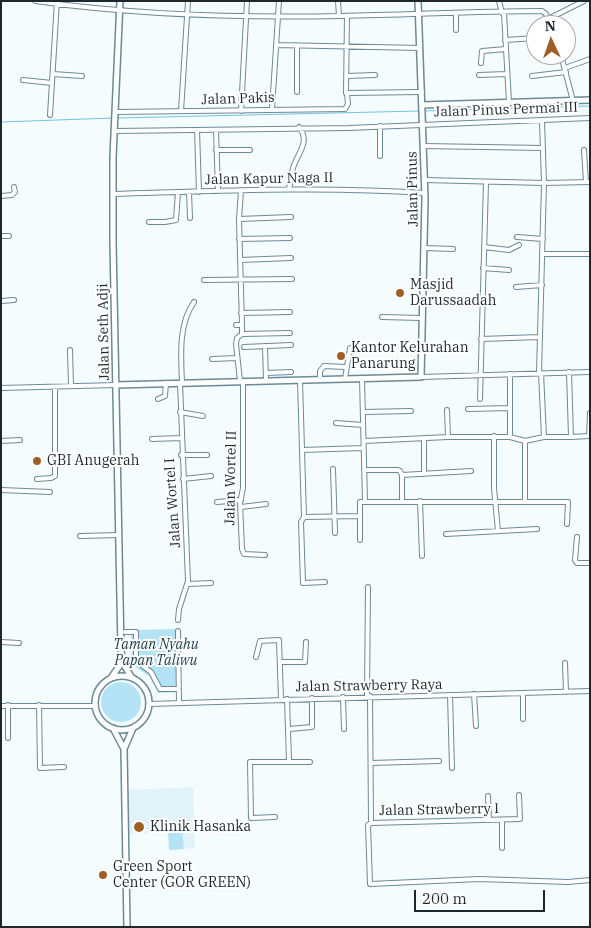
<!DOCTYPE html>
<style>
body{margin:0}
#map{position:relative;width:591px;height:928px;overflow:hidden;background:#f5fcfe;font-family:"IBM Plex Serif",serif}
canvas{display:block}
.frame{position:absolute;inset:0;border:2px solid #1c282d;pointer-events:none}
.north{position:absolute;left:526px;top:15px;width:50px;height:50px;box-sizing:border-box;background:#fff;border:1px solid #a4a9ab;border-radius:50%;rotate:357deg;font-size:14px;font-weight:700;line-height:20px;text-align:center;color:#1c282d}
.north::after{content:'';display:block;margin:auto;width:18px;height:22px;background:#9e5f26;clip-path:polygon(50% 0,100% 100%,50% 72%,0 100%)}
.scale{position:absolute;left:414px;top:890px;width:131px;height:22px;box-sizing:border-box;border:2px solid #1c282d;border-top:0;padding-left:6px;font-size:15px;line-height:18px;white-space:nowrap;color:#1c282d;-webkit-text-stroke:4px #fff;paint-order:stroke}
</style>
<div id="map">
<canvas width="591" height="928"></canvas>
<div class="frame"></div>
<div class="north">N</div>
<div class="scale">200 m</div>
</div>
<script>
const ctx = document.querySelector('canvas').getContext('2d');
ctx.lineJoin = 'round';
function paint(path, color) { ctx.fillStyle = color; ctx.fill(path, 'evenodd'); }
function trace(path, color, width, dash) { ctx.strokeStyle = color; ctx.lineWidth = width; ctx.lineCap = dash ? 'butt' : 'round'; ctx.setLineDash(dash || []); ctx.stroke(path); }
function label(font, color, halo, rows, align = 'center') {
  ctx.font = font + ' "IBM Plex Serif",serif'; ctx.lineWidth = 4; ctx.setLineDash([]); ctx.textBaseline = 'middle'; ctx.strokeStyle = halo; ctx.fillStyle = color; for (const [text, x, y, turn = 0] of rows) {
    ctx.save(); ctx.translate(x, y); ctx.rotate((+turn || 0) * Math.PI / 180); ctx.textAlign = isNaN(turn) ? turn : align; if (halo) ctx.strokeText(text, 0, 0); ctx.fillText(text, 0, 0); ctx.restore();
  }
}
paint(new Path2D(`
 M193,787L195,848L169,850L168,832L129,834L128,790Z`), '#e2f2f9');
paint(new Path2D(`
 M179,629L180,692L158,693L149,676L132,665L131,630Z
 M101 702a20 20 0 1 1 40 0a20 20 0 1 1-40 0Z
 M168,828H182L184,849L169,850Z`), '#b5e3f6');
trace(new Path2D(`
 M424,111L590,106
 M117,118L420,111
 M1,122L113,118`), '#72c2e1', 1);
const street = new Path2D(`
 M35,1C136,15 240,18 341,16C408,15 475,11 542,11L546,14L550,25
 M338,1L339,16
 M499,1L502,13
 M504,13L509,102
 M456,14V30
 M347,16L346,93L422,92
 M548,19L584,1
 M505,40L536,38
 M276,45L420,48
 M561,55L573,101
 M481,63L482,51L506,49
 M565,68L590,59
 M53,74L82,76
 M479,75L507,74
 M347,76L375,75
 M532,76L566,72
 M23,80L52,83
 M297,92V46
 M272,109L279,1
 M181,111L188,1
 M241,111L247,1
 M116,112L345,109L348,104L347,93
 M50,115L57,1
 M380,126V156
 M197,130L199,192
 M216,130L218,191
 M116,131L349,128L590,118
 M423,146L543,148
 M216,150H250
 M584,150L586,182
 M425,180L544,183L590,182
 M289,188C291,182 291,175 293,168C297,154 311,142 299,127
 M189,192L190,218
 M114,194C218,191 321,186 425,193
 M1,196L12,195L15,192L14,187
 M239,219L291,217
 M149,222H165L176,220L178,192
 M1,236H9
 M517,237L543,239
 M239,239L290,238
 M484,247L509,250L519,245
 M425,248L453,249
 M542,254H590
 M240,260L291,258
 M483,268L509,270
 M204,280L292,279
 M516,287L542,285
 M1,301L14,300
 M241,313L290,312
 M382,317L421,318
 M236,325H242L239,219L241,190
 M242,334L290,333
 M481,339L540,337
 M265,346L266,381
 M244,347L291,345
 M70,350L71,386
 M212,359L237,358
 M266,373L291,372
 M539,373L544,183L542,121
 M541,373L544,437H571L569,372
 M421,377L590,372
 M362,378L365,502H360V516L304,517L302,450L363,448
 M345,379L350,348
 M300,380L302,450
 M320,380V371L324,366L345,367
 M240,381L236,344L237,338L242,334V325
 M243,381V488L240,503L242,549L244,554L265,555
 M182,383C181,356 178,325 194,302
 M1,388L116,385
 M158,399L165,396L166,383
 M480,399L486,182
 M468,409L509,408
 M180,412L203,416
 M363,412L411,411
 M336,423L363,425
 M494,436V488L498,531
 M448,437H510V374
 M510,437L525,441L544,437
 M571,437L589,436L590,413
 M152,439L181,438
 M1,441L20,440
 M364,441L448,437L447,410
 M181,455H207
 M333,469L335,533
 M364,470H398L400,471L402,475
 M424,474V440
 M37,479L51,478L55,476V387
 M183,479L211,476
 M1,490L50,492
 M402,501V475L471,471
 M420,501L422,556
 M217,502L241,500
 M365,502H568L567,524
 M525,502V441
 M241,507L266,504
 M360,516V540
 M304,517L301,522L303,583L325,582
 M446,534L537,529
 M80,536L119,535
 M577,537L575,560L577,563H590
 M188,584L211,583
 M178,620L179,609L188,581L180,383
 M178,631L179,703
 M125,632H136V661L151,672L160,689H179
 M1,642L19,643
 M256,657L260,641L279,640L281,699
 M281,662H305L306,642
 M565,663L566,692
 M474,694L476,726
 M523,694V719
 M450,695L452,768
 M367,696L368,587
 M370,696L371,823L520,819L519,795
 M343,697L344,729
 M287,699L289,761
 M149,704L590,691
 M8,705V738
 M39,705L40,768L64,767
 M1,706H96
 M289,729L312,727V698
 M371,763L439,761
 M488,796L489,820
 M275,817L251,818L250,762H310
 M371,823L368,825L370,884L479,879L568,882L590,880
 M502,848V820`);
const secondary = new Path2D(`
 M120,1L113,157V242L121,650L122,662L132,678
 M422,105L590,100
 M116,385L421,377L425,198L418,1
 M95 703a27 27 0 1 1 54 0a27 27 0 1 1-54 0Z
 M111,678L122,662
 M113,728L124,749L127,927
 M124,749L133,728`);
trace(street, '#6c8a96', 6);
trace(secondary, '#6c8a96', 8);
trace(street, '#fff', 4);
trace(secondary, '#fff', 5);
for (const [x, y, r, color] of [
 [400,293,5,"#9e5f26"],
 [341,356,5,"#9e5f26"],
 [37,461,5,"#9e5f26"],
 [139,827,6,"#9e5f26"],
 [103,875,5,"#9e5f26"]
]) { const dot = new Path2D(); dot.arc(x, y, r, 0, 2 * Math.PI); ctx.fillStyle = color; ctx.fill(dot); trace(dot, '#fff', 2); }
label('14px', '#1c282d', '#fff', [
 ["Jalan Pakis",238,99,-2],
 ["Jalan Pinus Permai III",506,110,-2],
 ["Jalan Kapur Naga II",269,179,-1],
 ["Jalan Pinus",413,189,-91],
 ["Jalan Seth Adji",104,332,-91],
 ["Jalan Wortel II",231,478,-89],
 ["Jalan Wortel I",173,503,-94],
 ["Jalan Strawberry Raya",369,686,-1],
 ["Jalan Strawberry I",439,810,-1]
]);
label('14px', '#1c282d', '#fff', [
 ["Masjid",410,285],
 ["Darussaadah",410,301],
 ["Kantor Kelurahan",351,348],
 ["Panarung",351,364],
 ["GBI Anugerah",47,461],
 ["Klinik Hasanka",150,827],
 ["Green Sport",113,867],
 ["Center (GOR GREEN)",113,883]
], 'left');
label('italic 14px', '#173c49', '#fff', [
 ["Taman Nyahu",156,645],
 ["Papan Taliwu",156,661]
]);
</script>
